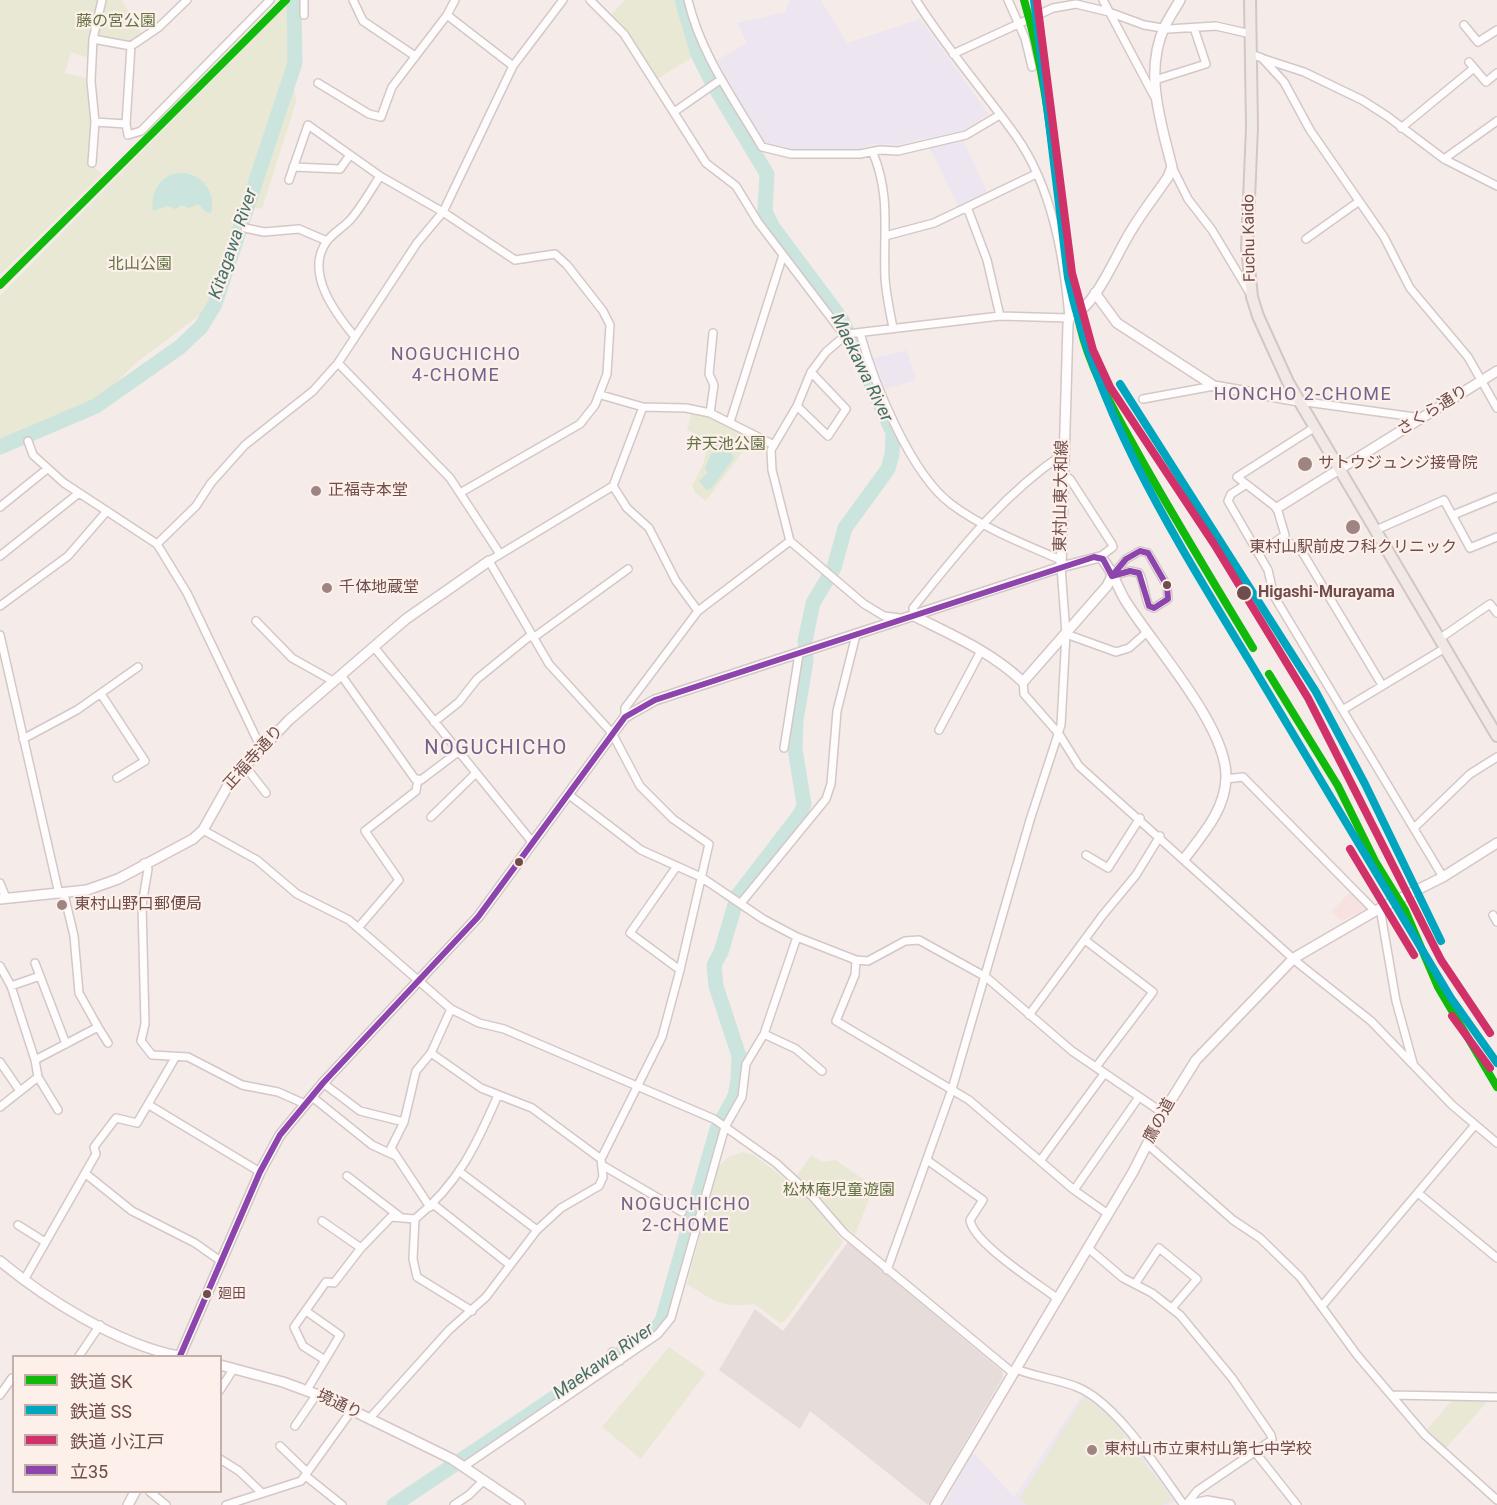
<!DOCTYPE html>
<meta charset="utf-8">
<style>
body{margin:0}
#map{position:relative;width:1497px;height:1505px;overflow:hidden;background:#f5ece9;font-family:Roboto,"Noto Sans JP",sans-serif}
canvas{display:block}
.legend{position:absolute;left:12px;top:1355px;width:210px;height:138px;box-sizing:border-box;background:#fdefe9;border:2px solid #c4aeaa;margin:0;padding:8px 10px;list-style:none;font-size:18px;color:#6f4d4c}
.legend li{display:flex;align-items:center;gap:12px;height:30px}
.legend b{width:30px;border:2px solid #c4aeaa}
</style>
<div id="map">
<canvas width="1497" height="1505"></canvas>
<ul class="legend">
<li><b style="height:8px;background:#11b90b"></b>鉄道 SK</li>
<li><b style="height:8px;background:#00a6bf"></b>鉄道 SS</li>
<li><b style="height:8px;background:#d13169"></b>鉄道 小江戸</li>
<li><b style="height:8px;background:#8e44ad"></b>立35</li>
</ul>
</div>
<script>
const ctx = document.querySelector('canvas').getContext('2d');
ctx.lineJoin = 'round';
function paint(path, color) { ctx.fillStyle = color; ctx.fill(path, 'evenodd'); }
function trace(path, color, width, dash) { ctx.strokeStyle = color; ctx.lineWidth = width; ctx.lineCap = dash ? 'butt' : 'round'; ctx.setLineDash(dash || []); ctx.stroke(path); }
function label(font, color, halo, rows, align = 'center') {
  ctx.font = font + ' Roboto,"Noto Sans JP",sans-serif'; ctx.lineWidth = 4.5; ctx.setLineDash([]); ctx.textBaseline = 'middle'; ctx.strokeStyle = halo; ctx.fillStyle = color; for (const [text, x, y, turn = 0] of rows) {
    ctx.save(); ctx.translate(x, y); ctx.rotate((+turn || 0) * Math.PI / 180); ctx.textAlign = isNaN(turn) ? turn : align; if (halo) ctx.strokeText(text, 0, 0); ctx.fillText(text, 0, 0); ctx.restore();
  }
}
paint(new Path2D(`
 M1352,890L1369,907L1342,921L1331,912Z`), '#f7e2e0');
paint(new Path2D(`
 M848,1242L1002,1371L1003,1377L928,1505L810,1411L800,1429L719,1370L755,1309L783,1331Z`), '#e6dcda');
paint(new Path2D(`
 M790,0H821L847,43L920,19L989,114L964,130L898,145L872,144L855,151H792L762,143L717,60L747,43L737,23L785,12Z
 M963,139L988,194L959,208L929,147Z
 M907,350L916,380L886,389L873,358Z
 M1083,1394L1117,1421L1177,1501L1168,1505H944L973,1452L1014,1497Z`), '#ede6f0');
paint(new Path2D(`
 M0,0H99L90,29L88,58L71,52L65,73L87,78L92,122L90,163L102,174L0,275Z
 M104,0H122L142,34L129,42L100,37L96,33Z
 M291,0V63L296,102L262,209L242,205L208,304L201,314L137,362L104,395L0,442V296Z
 M625,0H682L698,54L657,79L627,33L611,15Z
 M692,412L711,417L753,438L706,501L695,493L692,485L703,465L709,441L687,430Z
 M742,1152L754,1155L812,1200L843,1242L785,1321L780,1323L754,1304C722,1309 713,1300 687,1284L718,1167L728,1157Z
 M811,1155L823,1162L836,1160L874,1187L855,1235L821,1207L796,1177Z
 M669,1347L706,1373L641,1459L602,1427Z
 M1084,1397L1110,1417L1173,1500L1162,1505H1027L1020,1498Z
 M1453,1399L1488,1401L1446,1448L1427,1430Z`), '#e8e8d5');
paint(new Path2D(`
 M184,173C204,176 216,193 211,213L206,212L198,204L189,208L182,205L175,209L167,206L153,211C150,190 162,172 184,173Z
 M716,438L726,442L734,458L711,489L706,490L699,481L708,473L705,468L711,454L718,450L712,443Z`), '#cce4de');
trace(new Path2D(`
 M0,447L96,406L180,347L201,327L215,304L295,63L294,0
 M394,1505L654,1331L662,1321L717,1129L735,1096L738,1080L739,1056L716,986L714,965L721,952L738,895L801,813L804,804L795,749L796,720L806,661L805,641L813,603L834,568L845,528L888,469L892,455L893,433L842,320L772,226L765,211L767,174L712,82L698,54L682,0`), '#cce4de', 15);
const street = new Path2D(`
 M102,0L93,39L131,46L159,27L187,0
 M304,0V15
 M353,0L363,21L415,56
 M590,0L624,34L706,163L736,186L758,222L844,335
 M688,0C701,55 734,99 762,147L791,154H860L880,150L898,151L966,135L998,116
 M1008,0L1025,38L1032,67
 M1103,0L1154,96
 M447,15L455,0
 M1464,25L1478,42L1497,30
 M131,46L126,124L128,135L141,131L270,0
 M953,54L1053,8L1076,4L1109,12L1144,25L1168,29L1216,26L1251,34
 M1251,54L1262,58L1284,82L1310,130L1384,237L1410,288L1468,357L1497,408
 M1264,59L1304,72L1362,100L1387,116L1444,159L1497,186
 M1469,62L1486,82L1497,73
 M1155,80L1206,64L1194,28
 M318,83L369,114L381,117L392,87L447,15L513,66
 M674,112L720,80
 M95,122L126,124
 M1401,128L1474,68
 M873,153C891,196 883,233 885,278C886,294 890,312 893,328
 M1444,159L1497,121
 M92,163L95,122L91,81L93,39
 M293,167L340,169L350,155
 M1172,167L1188,199L1212,230L1251,295
 M289,180L308,125L380,176
 M967,207L987,260L1000,316
 M245,228L264,232L299,229L327,241
 M885,236L934,223L1036,174
 M1306,239L1358,202
 M860,333C874,383 910,473 951,504C983,528 1024,544 1061,560
 M355,337C335,313 304,272 327,241C334,232 344,227 351,219C362,206 371,190 380,176L443,212L515,260L555,254L567,265L603,311L610,325L607,374L595,405L580,424L460,493
 M338,363L450,478L500,554
 M601,395L643,407L686,408L710,413L774,445
 M1143,399L1214,386
 M1299,401L1422,418
 M797,406L828,436L846,409L811,372
 M710,413L714,385L709,374L713,333
 M730,422L783,255
 M28,441L33,455L64,483L157,544L187,593L261,748
 M1063,474L1070,479L1112,544L1113,547L1100,557
 M1245,485L1231,494L1228,501L1268,570L1274,596L1443,877
 M613,486L627,508L649,528L676,581L698,611
 M0,507L47,469
 M1453,515L1497,497
 M1376,530L1444,500L1470,548L1497,537
 M1283,539L1301,550L1382,685
 M157,544L196,506L211,483L245,445L313,391L338,363L417,243L443,212L513,66L563,0
 M1140,551L1148,553L1167,586L1168,599L1154,608L1149,606C1144,596 1145,584 1139,573L1130,571L1112,576L1126,559Z
 M1259,553L1285,535L1277,508L1237,477L1315,427
 M0,556L79,493
 M0,606L68,556L107,511
 M914,616L913,608C959,551 1002,495 1063,454
 M900,618L884,616L864,604L790,541L772,470L771,450L797,406L811,372L826,352L847,334L1000,316L1069,318C1064,257 1052,187 1016,136C983,90 946,48 916,0
 M256,621L292,658L333,681
 M1066,634L1116,652L1129,648L1147,632
 M0,635L59,894
 M533,638L628,569
 M1439,639L1490,604L1497,613
 M374,647L533,843
 M341,675L415,779L421,780L458,752
 M1023,682L1024,694L1059,734L1079,766L1298,963L1371,1021L1452,1105L1497,1143
 M101,694L145,761L117,778
 M1344,709L1445,648
 M625,717V708L698,611L790,541
 M434,722L459,702L477,679L531,635
 M939,730L981,651
 M23,739L77,710L138,667
 M784,748L799,654
 M245,766L266,793
 M1226,779L1243,777L1375,911
 M568,794L641,850L701,877L763,919L797,937L856,960L868,961L905,941L919,940L986,977L1072,1051L1163,1113
 M431,817L475,774
 M1415,827L1470,774L1497,757
 M203,830L257,860L297,894L349,920L451,1009L479,1023L504,1029L714,1119L776,1163L813,1197L844,1233L1013,1373
 M1086,855L1108,868L1140,818
 M144,863L148,869L142,905L145,1024L141,1041L152,1055L188,1057L242,1085L278,1092L305,1104
 M677,866L630,933L680,970
 M0,883L6,898
 M64,894L74,936L79,993L98,1027
 M741,903L826,799L831,784L837,711L856,635
 M1380,908L1396,1001L1413,1063
 M1493,915L1497,922
 M358,928L399,880L365,831L416,791L418,779
 M1085,940L1153,992L1096,1067
 M856,960L855,975L836,1021L969,1100L1074,1190L1108,1214
 M35,963L40,976
 M0,966L11,986
 M1029,1015L1102,916L1136,875L1160,836
 M764,1034L796,1049L822,1071
 M66,1044L40,976L11,986L35,1060L98,1027L108,1043
 M431,1053L481,1088L532,1108L601,1159
 M35,1060L38,1077L58,1110
 M0,1062L20,1091
 M323,1083L360,1111L404,1122
 M311,1096L372,1145L396,1156
 M149,1105L260,1172
 M0,1107L38,1077
 M1148,1145L1233,1220L1260,1238L1300,1277L1357,1355L1425,1435L1497,1500
 M927,1160L983,1200L970,1220C973,1243 1037,1283 1058,1299
 M1040,1161L1104,1074
 M602,1165L682,1212
 M460,1172L537,1230
 M86,1174L132,1211L195,1243L222,1262
 M347,1176L399,1216
 M1074,1190L1139,1097
 M1418,1193L1497,1258
 M433,1204L510,1265
 M430,1207L391,1148L404,1122L416,1071L431,1053L451,1009
 M322,1221L361,1248
 M18,1225L45,1242
 M1088,1248L1123,1278L1152,1293L1180,1315L1232,1378L1271,1435L1272,1440L1197,1491L1186,1505
 M887,1270L952,1089L1030,820L1061,725L1066,634L1061,567
 M24,1280L96,1154L94,1147L116,1118L137,1123L175,1058
 M1135,1284L1159,1248L1197,1279L1172,1308
 M1322,1306L1475,1125
 M306,1311L340,1335L307,1390
 M472,1311L417,1277L413,1259L415,1219C458,1184 476,1146 498,1095
 M612,1352L620,1361
 M79,1356L100,1325
 M325,1360L303,1346L294,1327L326,1282L334,1283L361,1248L391,1217L415,1219
 M1016,1369C1036,1377 1057,1379 1077,1387C1117,1403 1159,1471 1184,1505
 M220,1390L234,1368
 M0,1395L12,1378
 M1391,1395L1497,1397
 M369,1419L449,1330L486,1297L537,1230L561,1208L599,1186L603,1177L601,1159L662,1037L680,970L709,844L673,819L640,786L612,733L549,664L489,561L613,486L643,407
 M295,1426L317,1394
 M280,1446L307,1472
 M1255,1452L1297,1505
 M220,1459L239,1471L262,1493
 M463,1467L658,1334L671,1318L725,1127L742,1097L746,1064L764,1034L797,937
 M307,1477L342,1505
 M150,1492L166,1505
 M226,1505L301,1481L352,1410
 M454,1505L469,1495L484,1480`);
const secondary = new Path2D(`
 M1095,293L1117,323L1214,386L1299,401
 M1277,508L1497,371
 M1061,567L1068,324L1069,318C1097,306 1115,256 1131,231C1142,212 1156,195 1168,177L1172,167C1161,123 1144,73 1164,28C1168,19 1175,9 1180,0
 M914,616C952,635 992,652 1023,682L1107,586L1112,576
 M0,899L87,890L118,879L193,839L203,830L230,782L289,720L406,619L489,561
 M0,1261C47,1300 118,1344 178,1356
 M180,1356L260,1172L280,1135L323,1083L478,917L619,725L625,717L655,700L1061,567L1100,557C1112,568 1117,587 1125,600C1152,644 1228,727 1226,778C1225,810 1203,834 1185,858
 M220,1365L283,1382L329,1399L452,1459L520,1505
 M128,1505L135,1492
 M935,1505L1133,1172L1163,1113L1196,1060L1294,958L1375,911L1443,877L1497,843
 M1188,1505L1207,1501L1230,1505`);
const primary = new Path2D(`
 M1250,0L1252,127L1247,248L1252,297L1258,316L1288,382L1497,736`);
trace(street, '#d3c8c6', 10);
trace(secondary, '#d4c7c6', 12);
trace(primary, '#d3c7c6', 14);
trace(street, '#fefcfc', 7);
trace(secondary, '#fefcfc', 9);
trace(primary, '#f1e9e5', 10);
const rail = new Path2D(`
 M1122,434L1142,472`);
trace(rail, '#e2e1e3', 4.5);
trace(rail, '#fdefe9', 2, [7]);
trace(new Path2D(`
 M1140,551L1148,553L1167,586L1168,599L1154,608L1149,606L1139,573L1130,571L1112,576L1126,559Z
 M180,1356L260,1172L280,1135L323,1083L478,917L625,717L655,700L1094,557L1103,559L1112,576`), '#8e44ad', 6);
trace(new Path2D(`
 M1024,0C1056,107 1055,218 1080,326C1091,373 1117,415 1140,457C1176,521 1215,585 1253,648
 M0,285L286,0
 M1269,674L1338,786L1375,861L1405,910L1438,987L1497,1087`), '#11b90b', 8);
trace(new Path2D(`
 M1034,0L1068,278C1098,418 1177,541 1250,662C1317,774 1384,886 1451,998L1497,1063
 M1120,384L1316,692L1365,784L1441,941`), '#00a6bf', 8);
trace(new Path2D(`
 M1037,1L1072,273L1093,350L1110,387L1214,544L1308,698L1441,960L1490,1033
 M1350,849L1414,955
 M1452,1016L1490,1068`), '#d13169', 8);
for (const [x, y, r, color] of [
 [1305,464,8,"#9e8583"],
 [316,491,6,"#9e8583"],
 [1353,527,8,"#9e8583"],
 [1167,585,5,"#6f4d4c"],
 [327,588,6,"#9e8583"],
 [1244,593,8,"#6f4d4c"],
 [519,862,5,"#6f4d4c"],
 [62,905,6,"#9e8583"],
 [207,1294,5,"#6f4d4c"],
 [1092,1450,6,"#9e8583"]
]) { const dot = new Path2D(); dot.arc(x, y, r, 0, 2 * Math.PI); ctx.fillStyle = color; ctx.fill(dot); trace(dot, '#fdefe9', 2); }
label('14px', '#6f4d4c', '#fdefe9', [
 ["廻田",218,1294]
], 'left');
label('16px', '#637445', '#fdefe9', [
 ["藤の宮公園",116,22],
 ["北山公園",140,265],
 ["弁天池公園",726,445],
 ["松林庵児童遊園",839,1191]
]);
label('16px', '#6f4d4c', '#fdefe9', [
 ["Fuchu Kaido",1250,238,-91],
 ["さくら通り",1433,411,-32],
 ["東村山東大和線",1062,496,-89],
 ["正福寺通り",254,758,-48],
 ["鷹の道",1160,1121,-62],
 ["境通り",339,1405,25]
]);
label('16px', '#6f4d4c', '#fdefe9', [
 ["サトウジュンジ接骨院",1318,464],
 ["正福寺本堂",328,491],
 ["東村山駅前皮フ科クリニック",1353,548,"center"],
 ["千体地蔵堂",339,588],
 ["東村山野口郵便局",74,905],
 ["東村山市立東村山第七中学校",1104,1450]
], 'left');
label('bold 16px', '#6f4d4c', '#fdefe9', [
 ["Higashi-Murayama",1258,593]
], 'left');
label('italic 18px', '#42736b', '#fdefe9', [
 ["Kitagawa River",234,244,-71],
 ["Maekawa River",861,368,64],
 ["Maekawa River",604,1362,-35]
]);
ctx.letterSpacing = '1.5px';
label('18px', '#71648c', '#fdefe9', [
 ["NOGUCHICHO",456,355],
 ["4-CHOME",456,376],
 ["HONCHO 2-CHOME",1303,395],
 ["NOGUCHICHO",686,1205],
 ["2-CHOME",686,1226]
]);
ctx.letterSpacing = '0px';
ctx.letterSpacing = '1.5px';
label('20px', '#71648c', '#fdefe9', [
 ["NOGUCHICHO",496,749]
]);
ctx.letterSpacing = '0px';
</script>
